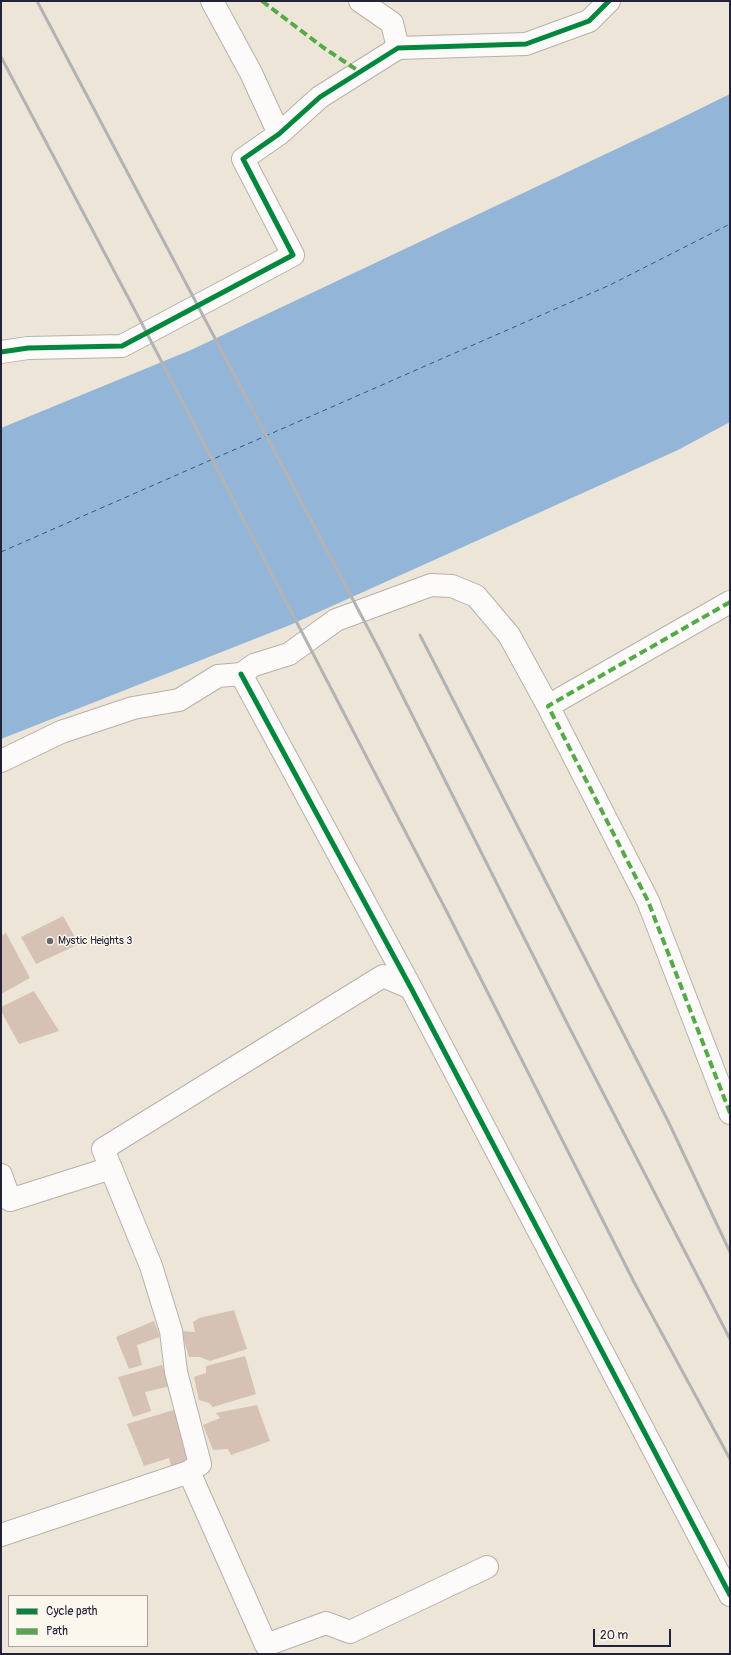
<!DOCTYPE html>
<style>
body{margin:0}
#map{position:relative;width:731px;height:1655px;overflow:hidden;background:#ede5d7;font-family:Pangolin,sans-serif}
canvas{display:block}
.frame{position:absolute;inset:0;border:2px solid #22223b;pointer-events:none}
.legend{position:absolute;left:8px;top:1595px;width:140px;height:52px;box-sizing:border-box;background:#fbf7ec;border:1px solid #a4a2a5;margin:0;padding:5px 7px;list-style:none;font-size:12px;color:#22223b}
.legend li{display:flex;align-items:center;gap:8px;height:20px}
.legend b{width:20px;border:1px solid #a4a2a5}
.scale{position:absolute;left:593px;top:1629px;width:78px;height:18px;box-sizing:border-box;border:2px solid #22223b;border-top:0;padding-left:5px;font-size:12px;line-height:14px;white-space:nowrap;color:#22223b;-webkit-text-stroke:3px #fbf7ec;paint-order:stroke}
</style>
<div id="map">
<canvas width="731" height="1655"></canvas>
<div class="frame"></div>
<ul class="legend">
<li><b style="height:5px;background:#00873e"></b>Cycle path</li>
<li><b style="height:5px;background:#53aa46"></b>Path</li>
</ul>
<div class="scale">20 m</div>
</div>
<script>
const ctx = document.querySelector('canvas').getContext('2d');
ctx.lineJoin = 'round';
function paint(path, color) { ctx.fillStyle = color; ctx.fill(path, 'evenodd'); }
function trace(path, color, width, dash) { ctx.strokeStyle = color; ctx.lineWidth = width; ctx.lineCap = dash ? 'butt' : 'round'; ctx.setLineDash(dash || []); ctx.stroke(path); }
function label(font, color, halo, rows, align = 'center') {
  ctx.font = font + ' Pangolin,sans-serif'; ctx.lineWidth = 3; ctx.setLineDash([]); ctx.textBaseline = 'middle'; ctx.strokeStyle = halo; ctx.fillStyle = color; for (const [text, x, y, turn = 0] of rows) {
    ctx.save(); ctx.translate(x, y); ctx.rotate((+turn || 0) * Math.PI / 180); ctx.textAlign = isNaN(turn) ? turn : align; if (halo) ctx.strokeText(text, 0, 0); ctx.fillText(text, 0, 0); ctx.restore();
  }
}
paint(new Path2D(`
 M730,94V422L678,450L290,625L1,739V428L191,350L667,125Z`), '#93b5d8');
trace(new Path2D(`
 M1,552L610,285L730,224`), '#40557a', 1, [5, 4]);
paint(new Path2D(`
 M63,916L79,944L36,964L21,937Z
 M6,933L30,978L1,994V936Z
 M34,991L59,1031L19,1044L1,1011V1007Z
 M234,1310L247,1349L210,1361L200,1357H189L181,1331L195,1332L193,1322L199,1318Z
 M154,1321L160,1337L137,1345L142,1365L129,1369L116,1337Z
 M245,1356L256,1394L213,1407L209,1403L199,1400L194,1377L206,1373V1366Z
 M162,1365L170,1386L145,1392L151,1411L133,1417L118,1377Z
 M257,1405L270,1441L231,1455L228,1449L213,1450L203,1425L220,1418L216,1413Z
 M177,1409L190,1453L186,1454L188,1465L172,1469L169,1458L144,1466L127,1424Z`), '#d5c2b5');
const minor = new Path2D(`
 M212,1L251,73L279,134
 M360,1L392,23L398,48
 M1,352L28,348L122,346L293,255L243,159L279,134L320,97L398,48L526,44L589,21L609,1
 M730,602L548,706L648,901L730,1113
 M241,674L411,988L730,1595
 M1,761L61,732L133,708L179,700L218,676L241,674L254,665L289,654L336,620L431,585L452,586L476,596L509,635L548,706
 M1,1175L10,1200L111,1168
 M189,1472L200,1464L176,1372L171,1331L151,1266L103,1149L383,976L411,988
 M1,1535L189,1472L266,1645L326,1623L350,1632L487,1567`);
trace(minor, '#b6b1ab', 24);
trace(minor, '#fcfbf9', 22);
trace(new Path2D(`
 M37,1L380,651L567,1023L730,1339
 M1,57L140,320L448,914L635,1284L730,1459
 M420,635L668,1121L730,1252`), '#b4b3b4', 3);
trace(new Path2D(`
 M262,1L324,48L360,72
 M730,602L548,706L648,901L730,1113`), '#53aa46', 4, [8, 4]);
trace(new Path2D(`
 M1,352L28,348L122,346L293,255L243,159L279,134L320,97L398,48L526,44L589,21L609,1
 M241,674L411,988L730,1595`), '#00873e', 5);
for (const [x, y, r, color] of [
 [50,941,4,"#696672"]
]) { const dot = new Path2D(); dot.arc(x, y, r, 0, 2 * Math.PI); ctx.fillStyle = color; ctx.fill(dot); trace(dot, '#fbf7ec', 1.5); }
label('11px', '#22223b', '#fbf7ec', [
 ["Mystic Heights 3",58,941]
], 'left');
</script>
